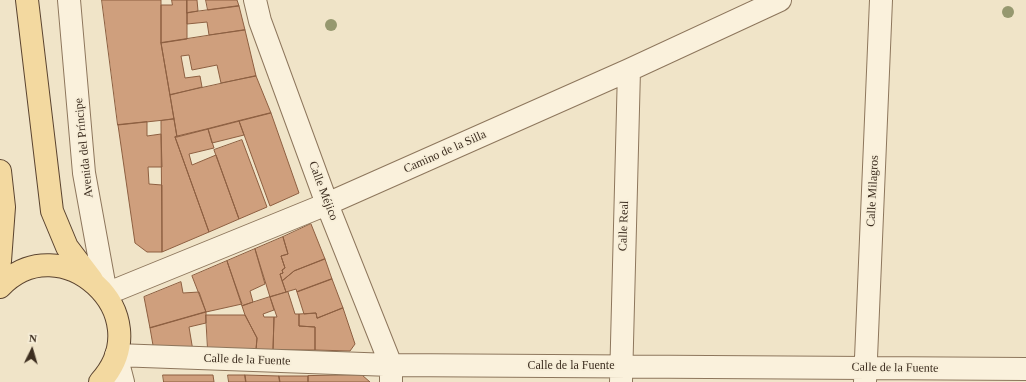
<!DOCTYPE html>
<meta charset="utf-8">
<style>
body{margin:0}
#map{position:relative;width:1026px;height:382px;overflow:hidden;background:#f0e4c8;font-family:"Times New Roman",serif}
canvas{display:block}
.north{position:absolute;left:12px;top:330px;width:40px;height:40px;-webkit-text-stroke:3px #f7eed8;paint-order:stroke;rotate:5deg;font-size:11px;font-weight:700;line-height:16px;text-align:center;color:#3d2e20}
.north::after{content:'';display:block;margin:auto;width:14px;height:18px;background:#3d2e20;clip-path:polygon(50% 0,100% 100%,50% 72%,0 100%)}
</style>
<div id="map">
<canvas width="1026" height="382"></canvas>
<div class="north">N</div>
</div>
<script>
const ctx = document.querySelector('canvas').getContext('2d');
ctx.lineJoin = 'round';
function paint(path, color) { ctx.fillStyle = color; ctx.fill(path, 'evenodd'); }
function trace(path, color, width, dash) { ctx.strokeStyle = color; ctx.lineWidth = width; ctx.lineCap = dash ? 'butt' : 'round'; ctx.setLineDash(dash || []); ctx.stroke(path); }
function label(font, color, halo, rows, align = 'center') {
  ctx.font = font + ' "Times New Roman",serif'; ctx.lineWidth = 3.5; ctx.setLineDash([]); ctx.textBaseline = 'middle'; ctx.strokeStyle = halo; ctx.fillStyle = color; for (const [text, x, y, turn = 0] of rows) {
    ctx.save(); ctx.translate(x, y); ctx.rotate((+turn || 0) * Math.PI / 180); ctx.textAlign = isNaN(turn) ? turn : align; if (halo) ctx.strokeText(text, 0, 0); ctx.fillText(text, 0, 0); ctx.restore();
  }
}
const building = new Path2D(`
 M102,0H161V43L174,119L118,125Z
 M172,0H187V39L161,43V5H172Z
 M187,0H197L198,11L187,13Z
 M206,0H237L239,6L208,10Z
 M239,6L245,30L209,35L207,22L187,24V13Z
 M245,30L256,76L221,83L217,65L192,70L189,55L181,56L185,78L200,76L202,87L170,95L161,43Z
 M256,76L271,113L177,137L170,95Z
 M271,113L299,193L270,206L239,121Z
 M174,119L177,137H175L209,232L162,252L161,121Z
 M239,121L244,135L212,143L208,129Z
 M147,122V136L161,134L162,167H148L149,184L162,185V252H147L135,243L118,125Z
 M208,129L214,148L189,154L192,165L216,155L239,219L209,232L175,137Z
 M242,140L267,207L239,219L214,150Z
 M311,224L325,259L294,271L282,281L280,274L283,273L282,270L285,268L281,256L288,254L283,237Z
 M283,237L288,254L281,256L285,268L282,270L283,273L280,274L286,292L270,297L255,249Z
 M255,249L265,284L250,291L253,302L242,306L227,261Z
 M325,259L332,279L297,292L296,289L286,292L282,281L294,271Z
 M227,261L242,304L206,312L192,276Z
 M332,279L343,308L317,318L316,313L304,314L297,292Z
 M181,282L183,293L199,292L206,312L150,328L144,297Z
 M288,292L295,314H299V326L315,327V350H273L274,317H277L270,297Z
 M270,297L274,310L263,314L264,317H274L273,350H256L257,338L245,315L242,306Z
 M343,308L355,344L350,351L315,350V327L299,326V314L316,313L317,318Z
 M206,312V323L189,327L193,351H154L150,328Z
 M206,315H245L257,338L256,350H208Z
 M163,375H213L214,382H164Z
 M228,375H245L246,382H229Z
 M245,375L279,376L280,382H246Z
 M362,375L370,382H308V376Z
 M279,376H308V382H280Z`);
paint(building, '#cf9f7d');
trace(building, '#8d5f41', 1);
const minor = new Path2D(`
 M69,0L84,173L106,294L327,204L629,70L780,0
 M255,0L260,21L327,204L391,365V382
 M123,382L116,355L391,365L1026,369
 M621,382L629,70
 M865,382L881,0`);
const primary = new Path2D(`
 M27,0L52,211L67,247L92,280
 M0,171L4,207L0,261
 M0,287C60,223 162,314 100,382`);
trace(minor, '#8d765c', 24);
trace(primary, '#5b4430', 24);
trace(minor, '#faf1dc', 22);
trace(primary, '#f3d9a0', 22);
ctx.fillStyle = '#96986f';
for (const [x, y] of [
 [1008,12],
 [331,25]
]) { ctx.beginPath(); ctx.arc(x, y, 6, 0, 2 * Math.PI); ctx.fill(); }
label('12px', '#3d2e20', '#f7eed8', [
 ["Avenida del Príncipe",84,148,-96],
 ["Camino de la Silla",445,152,-24],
 ["Calle Méjico",323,191,69],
 ["Calle Milagros",873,191,-87],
 ["Calle Real",624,226,-88],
 ["Calle de la Fuente",247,360,2],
 ["Calle de la Fuente",571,366],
 ["Calle de la Fuente",895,368,1]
]);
</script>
